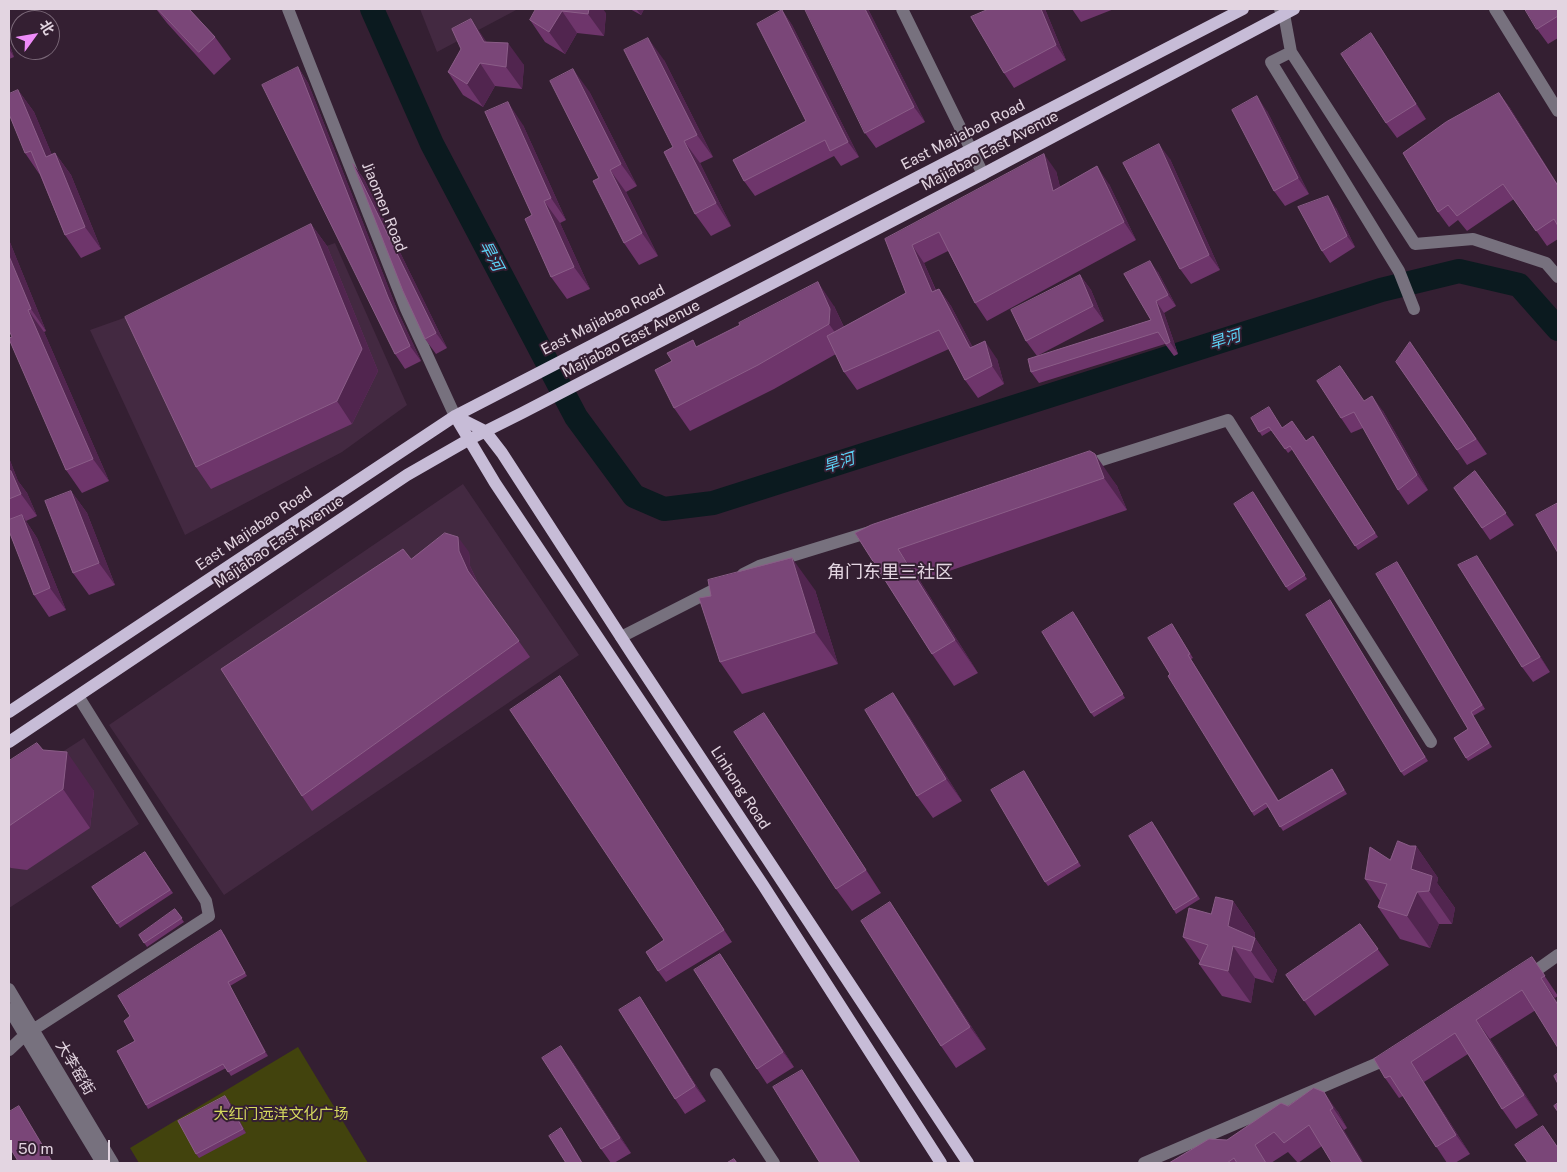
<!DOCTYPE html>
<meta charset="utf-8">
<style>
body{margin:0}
#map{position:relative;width:1567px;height:1172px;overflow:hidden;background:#341f32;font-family:"Public Sans","Noto Sans SC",sans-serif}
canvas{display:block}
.frame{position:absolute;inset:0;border:10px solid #e3d5e1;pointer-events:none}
.north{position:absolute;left:10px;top:10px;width:50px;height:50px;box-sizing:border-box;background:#341f32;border:1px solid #7a6878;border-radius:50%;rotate:58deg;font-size:14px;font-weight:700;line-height:20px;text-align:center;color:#e3d5e1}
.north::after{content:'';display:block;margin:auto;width:18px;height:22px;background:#ee8bf8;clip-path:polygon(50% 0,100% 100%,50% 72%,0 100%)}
.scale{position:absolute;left:10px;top:1140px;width:100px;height:22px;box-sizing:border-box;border:2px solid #e3d5e1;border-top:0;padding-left:6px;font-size:15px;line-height:18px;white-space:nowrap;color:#e3d5e1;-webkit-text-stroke:4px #341f32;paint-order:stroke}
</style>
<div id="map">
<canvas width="1567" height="1172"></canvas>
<div class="frame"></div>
<div class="north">北</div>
<div class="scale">50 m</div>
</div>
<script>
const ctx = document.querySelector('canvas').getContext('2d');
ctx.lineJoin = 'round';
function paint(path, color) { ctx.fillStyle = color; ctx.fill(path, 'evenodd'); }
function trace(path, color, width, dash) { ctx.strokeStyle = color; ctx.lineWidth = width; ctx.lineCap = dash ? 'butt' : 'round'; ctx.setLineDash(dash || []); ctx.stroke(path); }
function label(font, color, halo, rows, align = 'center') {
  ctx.font = font + ' "Public Sans","Noto Sans SC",sans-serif'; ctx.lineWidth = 4; ctx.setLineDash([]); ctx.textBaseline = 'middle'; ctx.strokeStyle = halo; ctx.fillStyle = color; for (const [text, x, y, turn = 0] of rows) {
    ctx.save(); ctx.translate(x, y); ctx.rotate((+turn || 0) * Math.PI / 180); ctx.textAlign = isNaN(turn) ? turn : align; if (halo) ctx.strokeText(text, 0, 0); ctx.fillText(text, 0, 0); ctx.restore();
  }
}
paint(new Path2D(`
 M420,9H518L437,52Z
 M335,243L407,405L342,452L185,535L90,330Z
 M463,484L579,655L224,895L109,725Z
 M84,738L139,824L9,908V786Z`), '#432941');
paint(new Path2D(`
 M298,1047L368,1163H139L130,1148Z`), '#42430d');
trace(new Path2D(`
 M372,9L432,144L576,417L634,496L664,509L713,503L1381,290L1459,271L1519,285L1558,329`), '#0b1a1f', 24);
trace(new Path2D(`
 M288,9L406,309L455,416
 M902,9L983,174
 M1280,9L1284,14L1291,52L1415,244L1473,239L1546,263L1558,277
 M1495,9L1558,111
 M1291,52L1271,62L1399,271L1414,309
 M1083,466L1228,420L1431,742
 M743,574L759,566L873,531
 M621,637L725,584
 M1527,977L1558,955
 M9,989L113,1163
 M9,1009L102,1163
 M9,1050L25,1035L209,916L206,901L78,696
 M716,1074L774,1163
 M1144,1163L1392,1057`), '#77717e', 12);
trace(new Path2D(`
 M455,416L485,431L502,453L632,654L968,1163
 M455,416L495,483L763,885L941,1163
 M9,712L455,416L1243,9
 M9,742L407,475L468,440L522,413L983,174L1294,9`), '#c7bcd7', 12);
paint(new Path2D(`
 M156,9H189L215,37L231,59L214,75L167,23Z
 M536,9L606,13L604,36L577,33L565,54L545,42L530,20Z
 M630,9H644L641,15Z
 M868,9L925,122L876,148L865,133Z
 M989,9H1045L1066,60L1014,88L1004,73Z
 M1072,9H1114L1081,22Z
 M1558,9V38L1548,44L1537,29Z
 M782,10L792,25L859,157L841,166L834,156L755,196L744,181L806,121Z
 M487,42L524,65L522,89L495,86L483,107L463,95L448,72Z
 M9,43L14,57L9,59Z
 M1381,48L1426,119L1397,138L1386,123Z
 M664,60L713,157L700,163L731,226L711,236L695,214L673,147Z
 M298,67L308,83L398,312L421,361L405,369L395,354Z
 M18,90L34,112L52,155L55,153L71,175L101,249L81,258L65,235L40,175L25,153Z
 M589,91L637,186L626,192L658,256L639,265L624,243Z
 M1499,93L1510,108L1558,185V239L1547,246L1514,199L1467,231L1458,220L1449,227L1438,212Z
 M1267,111L1309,194L1285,206L1274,191Z
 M523,125L566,220L560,223L590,289L567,299L551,277L532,215Z
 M1170,159L1220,270L1191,284L1180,269Z
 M353,164L364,179L447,348L436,354L425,339Z
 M1056,171L1060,187L1109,184L1136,240L987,321L975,303L948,251L924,263L936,290L939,289L951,306L972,346L997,359L1004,384L978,398L965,380L949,349L857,390L844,372L836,354L774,389L690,431L674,408L697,347L834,306L844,327L906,293L885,239Z
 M1336,208L1355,247L1330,263L1322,251Z
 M311,224L327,246L378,371L352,424L211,489L196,467Z
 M9,240L46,331L44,332L109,481L82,493L66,470Z
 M1158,272L1176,306L1164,313L1178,354L1174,356L1165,344L1039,383L1031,372L1151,320Z
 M1080,275L1091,290L1104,321L1037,356L1026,341Z
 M1410,342L1487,454L1467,465L1396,362Z
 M1364,401L1383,411L1428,490L1408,505L1398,490L1363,428L1351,433L1341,418Z
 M1251,418L1282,428L1306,441L1313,436L1378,537L1358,550L1293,449L1288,453L1272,430L1262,436Z
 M1090,451L1117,486L1127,510L920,581L978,673L954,686L932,654L855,533Z
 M9,458L18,481L27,493L37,516L26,521L37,538L66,610L49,617L34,595L9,519Z
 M1475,471L1514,525L1490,540L1454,488Z
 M71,491L87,513L115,585L89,595L73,573Z
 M1253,492L1307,579L1289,591L1286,587Z
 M469,552L470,566L479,585L530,657L312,811L302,796Z
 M1397,562L1485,709L1473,716L1492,747L1468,761L1454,738L1468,729Z
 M1487,571L1550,672L1533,682L1522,667Z
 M815,590L838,664L742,694L720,662Z
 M1332,604L1428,761L1404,776L1401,772Z
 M1076,616L1125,698L1094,717L1091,713Z
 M1172,624L1193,658L1191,659L1279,801L1335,773L1347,794L1283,831L1268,807L1254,816L1170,674Z
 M568,688L732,942L666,982L658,971L664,940Z
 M908,715L962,801L933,818L917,796Z
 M779,735L881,893L852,911L836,889Z
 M43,750L94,791L90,828L27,870L11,868L9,867V761Z
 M1024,771L1081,866L1048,886L1045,882Z
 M1155,826L1200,899L1176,914L1174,910Z
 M1410,846H1416L1438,878L1437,883L1455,908L1452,924H1439L1430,948L1400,939L1378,907L1380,901L1365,879Z
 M145,852L173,893L120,928L92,887Z
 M1233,901L1255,933V938L1277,970L1273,983L1255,978L1251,1003L1222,996L1199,964L1200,961L1183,937L1211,914Z
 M890,902L905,925L986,1049L956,1068L941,1046Z
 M175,909L184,922L147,947L139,935Z
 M1360,924L1389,965L1315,1016L1286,975Z
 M224,934L247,976L230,986L268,1056L231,1076L226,1068L148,1109L146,1105L135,1041Z
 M720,954L794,1067L767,1084L757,1069Z
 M1532,957L1558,996L1490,1039L1538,1115L1516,1129L1502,1109L1468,1054L1424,1082L1470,1154L1455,1163H1447L1403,1096L1399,1098L1385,1078Z
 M640,997L650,1013L706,1101L685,1114L675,1099Z
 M572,1061L631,1153L614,1163H611L601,1149Z
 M1314,1088L1338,1112L1347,1128L1298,1163L1288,1152L1271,1163H1169L1227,1140L1288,1106Z
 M228,1099L246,1133L199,1158L196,1154Z`), '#6e356b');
paint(new Path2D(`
 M589,9H603L606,13L604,36L588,14Z
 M636,9H644L641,15Z
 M865,9H868L925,122L914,107Z
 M1041,9H1045L1066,60L1056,45Z
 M782,10L792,25L859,157L848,142Z
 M562,11L577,33L565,54L549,32Z
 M471,19L486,41L499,64L484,42Z
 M1371,33L1381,48L1426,119L1416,104Z
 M648,38L664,60L713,157L697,135Z
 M9,43L14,57L9,49Z
 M508,43L524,65L522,89L506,67Z
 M480,63L495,86L483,107L467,84Z
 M298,67L308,83L398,312L421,361L410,346L388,297Z
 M573,69L589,91L637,186L621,164Z
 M18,90L34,112L62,179L46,157Z
 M1499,93L1510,108L1558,185V186Z
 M1257,96L1267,111L1309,194L1298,178Z
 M508,102L523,125L566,220L551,198Z
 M684,141L700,163L731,226L716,203Z
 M1159,144L1170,159L1220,270L1209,255Z
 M55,153L71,175L101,249L85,227Z
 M1044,154L1056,171L1065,208L1053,191Z
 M353,164L364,179L447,348L436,333Z
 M1097,166L1109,184L1136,240L1124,222Z
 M610,170L626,192L658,256L642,233Z
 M1328,196L1336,208L1355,247L1347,236Z
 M544,201L560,223L590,289L574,267Z
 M311,224L327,246L378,371L352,424L337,401Z
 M9,240L46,331L31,309L9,256Z
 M912,245L924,263L944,310L932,292Z
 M1150,261L1158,272L1176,306L1168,295Z
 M1080,275L1091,290L1104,321L1093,306Z
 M818,282L834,306L846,332V348L829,324Z
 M939,289L951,306L982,365L970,348Z
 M1156,301L1164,313L1178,354L1170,342Z
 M28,310L44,332L109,481L93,459Z
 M985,341L997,359L1004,384L992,366Z
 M1372,396L1383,411L1428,490L1417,475Z
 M1095,454L1117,486L1127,510L1104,478Z
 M9,458L18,481L27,493L37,516L21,494L9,473Z
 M71,491L87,513L115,585L99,563Z
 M22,515L37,538L66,610L50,588Z
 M458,537L469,552L470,566L479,586L468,571L459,551Z
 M898,549L920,581L978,673L955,640Z
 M1477,556L1487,571L1550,672L1540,657Z
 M792,558L815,590L838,664L815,632Z
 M560,676L568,688L732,942L724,930Z
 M893,693L908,715L962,801L946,779Z
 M764,713L779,735L881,893L866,870Z
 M67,752L94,791L90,828L63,789Z
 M1416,846L1438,878L1437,883L1455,908L1452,924L1429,891L1411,869Z
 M1417,892L1439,924L1430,948L1407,916Z
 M1233,901L1255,933L1254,941L1255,938L1277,970L1273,983L1251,951L1228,926Z
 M890,902L905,925L986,1049L970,1027Z
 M1233,946L1255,978L1251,1003L1228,971Z
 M720,954L730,969L794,1067L783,1052Z
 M1541,978L1555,998L1558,1003V1005Z
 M228,982L230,986L268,1056L265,1052Z
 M640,997L650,1013L706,1101L695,1086Z
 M1476,1020L1490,1039L1538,1115L1524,1095Z
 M561,1046L572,1061L631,1153L620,1138Z
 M1411,1062L1424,1082L1470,1154L1456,1135Z
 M802,1070L812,1085L861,1163H860Z
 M1324,1092L1338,1112L1347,1128L1333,1108Z
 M225,1096L228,1099L246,1133L243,1129Z
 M1330,1110L1344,1130L1364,1163H1362Z
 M561,1128L569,1140L583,1163H582Z`), '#51254f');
const building = new Path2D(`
 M158,9H189L215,37L199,52Z
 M536,9H589L588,14L562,11L549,32L530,20Z
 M805,9H865L914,107L865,133Z
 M989,9H1041L1056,45L1004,73L971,17Z
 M1525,9H1558V16L1537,29Z
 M782,10L848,142L830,151L825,140L744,181L733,160L806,121L757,24Z
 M471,19L484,42L508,43L506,67L480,63L467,84L448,72L461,49L452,29Z
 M1371,33L1416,104L1386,123L1341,54Z
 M648,38L697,135L684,141L716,203L695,214L664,152L673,147L624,50Z
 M298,67L388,297L410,346L395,354L262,85Z
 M573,69L621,164L610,170L642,233L624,243L593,181L599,178L550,81Z
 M18,90L46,157L55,153L85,227L65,235L31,151L25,153L9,114V94Z
 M1499,93L1558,186V226L1554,219L1536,231L1503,184L1457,216L1448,205L1438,212L1403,153L1446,122Z
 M1257,96L1298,178L1274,191L1232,110Z
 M508,102L551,198L544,201L574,267L551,277L525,219L532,215L485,112Z
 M1159,144L1209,255L1180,269L1123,163Z
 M1044,154L1053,191L1097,166L1124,222L975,303L939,232L912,245L932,292L939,289L970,348L985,341L992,366L965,380L939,330L844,372L827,336L906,293L885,239Z
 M353,164L436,333L425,339L403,291Z
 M1328,196L1347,236L1322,251L1298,207Z
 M311,224L362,349L337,401L196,467L125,317Z
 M9,256L31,309L28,310L93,459L66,470L9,339V338L12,337L9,330Z
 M1150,261L1168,295L1156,301L1170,342L1166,344L1158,332L1031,372L1028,359L1151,320L1124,274Z
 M1080,275L1093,306L1026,341L1011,310Z
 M818,282L830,309L829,324L758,365L674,408L655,370L672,361L667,353L693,340L696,347L740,325L739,323Z
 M1410,342L1476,439L1457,450L1396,362Z
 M1340,366L1364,401L1372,396L1417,475L1398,490L1354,412L1341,418L1317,381Z
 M1269,407L1282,428L1292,421L1306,441L1313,436L1375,533L1355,546L1290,446L1285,449L1269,427L1259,432L1251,418Z
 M1090,451L1095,454L1104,478L898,549L955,640L932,654L855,533L871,525Z
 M11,471L21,494L9,499V472Z
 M1475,471L1506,513L1482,528L1454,488Z
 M71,491L99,563L73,573L45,501Z
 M1253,492L1305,575L1286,587L1234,504Z
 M1558,503V553L1536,515Z
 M22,515L50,588L34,595L9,531V520Z
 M445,533L458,537L459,551L468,571L519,641L302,796L221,669L403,549L411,559Z
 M1477,556L1540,657L1522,667L1458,565Z
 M792,558L815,632L720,662L699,598L711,596L708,580Z
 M1397,562L1482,705L1471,712L1489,743L1466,758L1454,738L1468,729L1376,574Z
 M1330,600L1425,757L1401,772L1306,615Z
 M1073,612L1123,694L1091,713L1042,632Z
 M1172,624L1190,654L1188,655L1278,801L1332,769L1344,790L1280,827L1266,803L1252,812L1168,676L1170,674L1148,638Z
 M560,676L724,930L658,971L646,952L664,940L510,710Z
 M893,693L946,779L917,796L865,710Z
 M764,713L866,870L836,889L734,732Z
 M37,743L43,750L67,752L63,789L9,826V761Z
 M1024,771L1078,862L1045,882L991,790Z
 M1152,822L1197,896L1174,910L1129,836Z
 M1398,841L1410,846H1416L1411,869L1432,876L1429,891L1417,892L1407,916L1378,907L1387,884L1365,879L1370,847L1390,860Z
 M145,852L170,890L117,924L92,887Z
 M1216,897L1233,901L1228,926L1255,938L1251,951L1233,946L1228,971L1199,964L1208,945L1183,937L1189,908L1211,914Z
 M890,902L970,1027L941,1046L861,921Z
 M175,909L182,918L144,943L139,935Z
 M1360,924L1378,949L1304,1001L1286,975Z
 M221,930L245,973L228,982L265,1052L228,1072L223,1064L146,1105L117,1051L135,1041L124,1021L130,1016L118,996Z
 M720,954L783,1052L757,1069L694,970Z
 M1532,957L1545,976L1541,978L1558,1005V1048L1522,990L1476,1020L1524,1095L1502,1109L1455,1033L1411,1062L1456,1135L1436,1147L1390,1076L1385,1078L1374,1059Z
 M640,997L695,1086L675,1099L619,1010Z
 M561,1046L620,1138L601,1149L542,1058Z
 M802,1070L860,1163H820L773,1087Z
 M1558,1073V1084L1554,1076Z
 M1314,1088L1324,1092L1333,1108L1330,1110L1362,1163H1332L1309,1125L1284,1143L1274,1132L1255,1145L1266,1163H1237L1234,1158L1227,1163H1169L1209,1139L1227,1140L1281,1103L1288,1106Z
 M225,1096L243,1129L196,1154L178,1121Z
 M1558,1103V1112L1554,1106Z
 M19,1106L53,1163H19L9,1146V1112Z
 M1543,1126L1558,1148V1163H1528L1515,1145Z
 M561,1128L582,1163H566L549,1136Z
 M734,1159L737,1163H727Z`);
paint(building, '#7a4678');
trace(building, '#8b5d88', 1);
label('15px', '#e3d5e1', '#341f32', [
 ["East Majiabao Road",963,135,-27],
 ["Majiabao East Avenue",990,151,-28],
 ["Jiaomen Road",384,207,68],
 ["East Majiabao Road",603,320,-27],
 ["Majiabao East Avenue",631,339,-27],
 ["East Majiabao Road",254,529,-34],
 ["Majiabao East Avenue",279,542,-34],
 ["Linhong Road",740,788,57],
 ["大李窑街",75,1068,59]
]);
label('15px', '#d5d95e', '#341f32', [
 ["大红门远洋文化广场",281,1114]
]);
label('italic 16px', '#5bd2f5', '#341f32', [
 ["旱河",491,256,62],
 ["旱河",1225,340,-18],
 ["旱河",839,463,-18]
]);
label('18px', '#e3d5e1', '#341f32', [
 ["角门东里三社区",890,572]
]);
</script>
